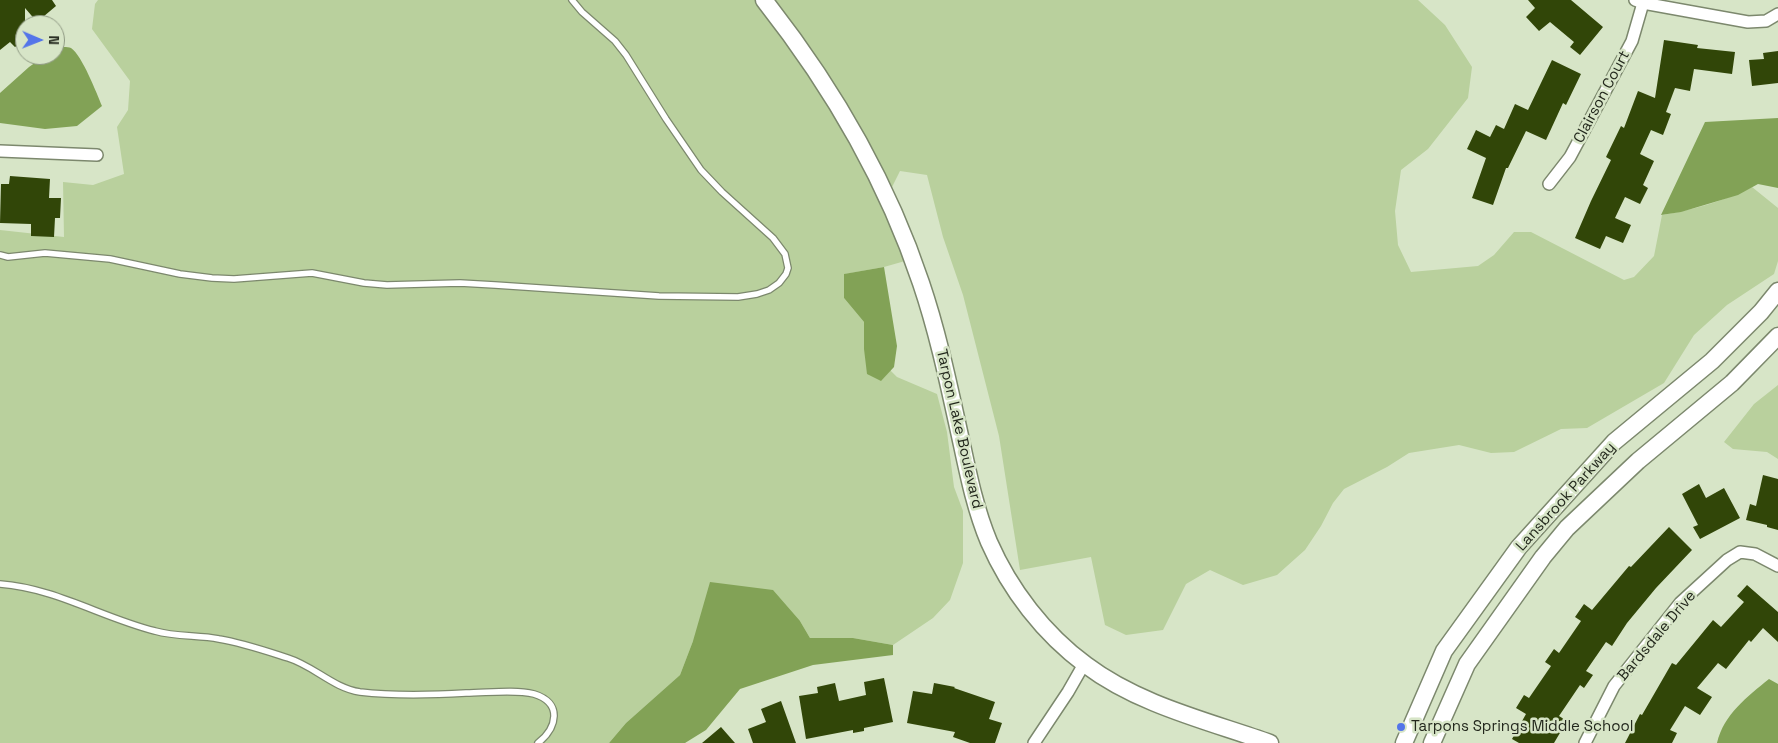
<!DOCTYPE html>
<style>
body{margin:0}
#map{position:relative;width:1778px;height:743px;overflow:hidden;background:#d7e5c7;font-family:"Space Grotesk",sans-serif}
canvas{display:block}
.north{position:absolute;left:15px;top:15px;width:50px;height:50px;box-sizing:border-box;background:#d7e5c7;border:1px solid #8f9983;border-radius:50%;rotate:91deg;font-size:14px;font-weight:700;line-height:20px;text-align:center;color:#23281d}
.north::after{content:'';display:block;margin:auto;width:18px;height:22px;background:#5475e9;clip-path:polygon(50% 0,100% 100%,50% 72%,0 100%)}
</style>
<div id="map">
<canvas width="1778" height="743"></canvas>
<div class="north">N</div>
</div>
<script>
const ctx = document.querySelector('canvas').getContext('2d');
ctx.lineJoin = 'round';
function paint(path, color) { ctx.fillStyle = color; ctx.fill(path, 'evenodd'); }
function trace(path, color, width, dash) { ctx.strokeStyle = color; ctx.lineWidth = width; ctx.lineCap = dash ? 'butt' : 'round'; ctx.setLineDash(dash || []); ctx.stroke(path); }
function label(font, color, halo, rows, align = 'center') {
  ctx.font = font + ' "Space Grotesk",sans-serif'; ctx.lineWidth = 5; ctx.setLineDash([]); ctx.textBaseline = 'middle'; ctx.strokeStyle = halo; ctx.fillStyle = color; for (const [text, x, y, turn = 0] of rows) {
    ctx.save(); ctx.translate(x, y); ctx.rotate((+turn || 0) * Math.PI / 180); ctx.textAlign = isNaN(turn) ? turn : align; if (halo) ctx.strokeText(text, 0, 0); ctx.fillText(text, 0, 0); ctx.restore();
  }
}
paint(new Path2D(`
 M98,0H755C817,79 871,166 905,261L884,267L845,274L844,298L864,322L881,380L890,370L897,377L937,394L947,432L954,487L963,511V563L950,600L933,618L893,645L853,638H810L800,621L693,641L680,675L626,723L609,743H0V230L64,237L63,182L93,185L124,174L117,127L128,110L130,81L92,29L95,4Z
 M774,0H1418L1445,25L1472,67L1468,98L1428,149L1401,170L1395,211L1398,245L1411,272L1478,266L1494,255L1514,232H1531L1624,280L1634,277L1654,256L1662,215C1692,210 1724,201 1752,187L1778,208V261L1774,274L1727,305L1694,335L1664,383L1587,428L1561,429L1514,452L1491,453L1459,445L1409,453L1387,467L1344,489L1333,503L1321,526L1305,550L1277,575L1243,585L1210,570L1186,584L1163,630L1126,635L1105,625L1091,557L1020,570L999,436L963,295L943,237L927,175L900,171L891,189L820,64Z
 M1778,385V459L1767,452L1733,449L1724,442L1754,404Z`), '#b9d09d');
paint(new Path2D(`
 M63,47C67,47 69,47 71,48C82,55 97,94 102,106L77,126L45,129L0,123V93L29,67L46,55H55V50Z
 M1778,118V188L1758,184L1738,195L1681,212L1661,215L1705,122Z
 M884,267L897,346L894,367L881,381L867,374L864,349V322L844,298V274Z
 M710,582L773,590L800,621L810,638H853L893,645V655L813,665L740,689L706,730L685,743H609L626,723L680,675L693,641Z
 M1769,679L1778,684V743H1717C1724,714 1747,697 1769,679Z`), '#82a256');
paint(new Path2D(`
 M0,0H52L56,6L37,22L25,8V40L15,47L10,42L0,50Z
 M1528,0H1571L1603,27L1580,55L1570,47L1574,42L1550,22L1539,31L1526,17L1535,8Z
 M1664,40L1698,45L1697,48L1735,52L1732,74L1694,69L1690,91L1675,88L1666,112L1671,114L1663,135L1651,130L1640,154L1654,161L1643,185L1648,188L1640,204L1625,197L1615,218L1631,225L1623,243L1606,236L1600,249L1575,238L1591,201L1611,160L1606,157L1621,126L1624,128L1638,91L1655,98Z
 M1778,51V83L1752,86L1749,60L1764,59L1763,53Z
 M1552,60L1581,74L1566,105L1563,103L1546,140L1526,131L1508,168H1506L1493,205L1472,198L1486,158L1467,149L1476,130L1490,137L1496,125L1504,129L1515,104L1528,110Z
 M10,176L50,179L49,198H61L60,218H55L54,237L31,236V224L0,223L1,184H9Z
 M1763,475L1778,479V530L1767,527V525L1746,520L1750,504L1756,506Z
 M1699,484L1706,498L1724,488L1740,518L1700,539L1693,527L1698,525L1682,494Z
 M1669,527L1692,550L1656,588L1627,623L1612,646L1606,642L1586,671L1593,675L1584,688L1580,685L1559,716L1567,721L1554,743H1519L1512,739L1526,714L1516,708L1524,695L1529,698L1551,666L1545,662L1554,649L1559,653L1581,621L1575,617L1584,604L1592,610L1629,566L1631,567Z
 M1747,585L1778,612V642L1763,628L1751,642L1749,640L1726,669L1718,663L1697,688L1712,697L1700,715L1685,706L1670,730L1677,733L1672,743H1625L1640,714L1642,715L1672,663L1676,665L1713,620L1721,627L1744,602L1737,596Z
 M884,678L893,722L864,728V731L853,733V730L806,739L799,696L818,693L817,687L835,683L839,701L866,695L864,682Z
 M934,683L955,687L954,688L995,702L989,719L1002,723L995,743H970L953,737L955,732L907,723L913,691L932,694Z
 M781,701L796,743H753L748,729L766,722L761,709Z
 M721,727L735,743H702Z`), '#314608');
const lane = new Path2D(`
 M0,255L8,257L45,253L110,259L180,274L212,278L234,279L312,273L364,283L387,285L460,283L495,285L659,296L738,297L757,294L769,290L779,283L786,274L788,268L785,254L773,238L722,192L701,170L666,119L626,55L615,41L582,12L572,0
 M0,584C55,588 103,618 155,631C176,637 198,635 219,639C243,643 266,651 288,658C314,666 333,688 360,692C395,696 431,695 466,693C486,693 515,689 534,694C563,703 557,728 538,743`);
const street = new Path2D(`
 M1635,0L1643,3L1748,22L1766,21L1778,14
 M0,151L97,155
 M1549,184L1570,157L1632,41L1643,3
 M1034,743L1068,692L1084,664
 M1585,743L1614,686L1680,603L1727,560L1740,552L1755,554L1778,566`);
const secondary = new Path2D(`
 M764,0C831,85 887,181 921,283C939,336 950,391 962,445C969,478 976,511 989,542C1010,590 1044,634 1086,665C1139,705 1208,721 1270,743
 M1404,743L1444,651L1519,547L1614,442L1712,361L1761,312L1778,291
 M1432,743L1467,664L1543,557L1567,528L1638,461L1732,383L1778,336`);
trace(lane, '#7c886d', 8);
trace(street, '#7c886d', 14);
trace(secondary, '#7c886d', 19);
trace(lane, '#fff', 5.5);
trace(street, '#fff', 11);
trace(secondary, '#fff', 16);
for (const [x, y, r, color] of [
 [1401,727,5,"#5475e9"]
]) { const dot = new Path2D(); dot.arc(x, y, r, 0, 2 * Math.PI); ctx.fillStyle = color; ctx.fill(dot); trace(dot, '#d7e5c7', 2); }
label('15px', '#23281d', '#d7e5c7', [
 ["Clairson Court",1602,97,-62],
 ["Tarpon Lake Boulevard",959,429,77],
 ["Lansbrook Parkway",1566,497,-48],
 ["Bardsdale Drive",1657,636,-50]
]);
label('15px', '#23281d', '#d7e5c7', [
 ["Tarpons Springs Middle School",1411,727]
], 'left');
</script>
